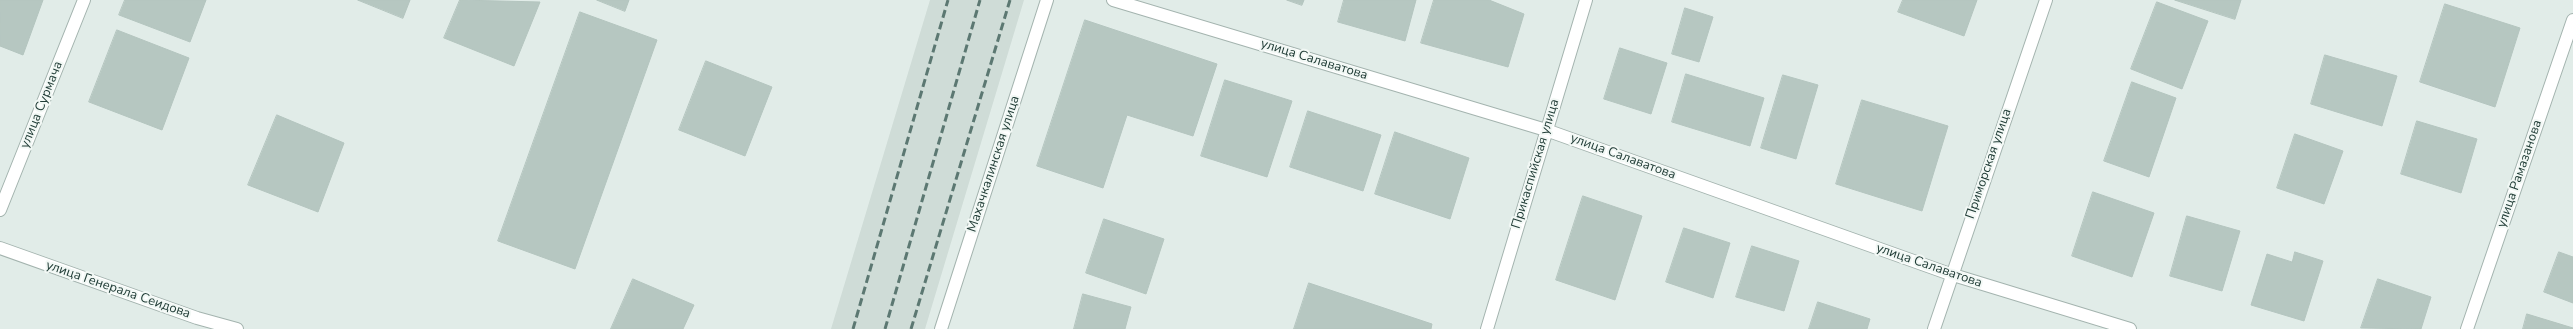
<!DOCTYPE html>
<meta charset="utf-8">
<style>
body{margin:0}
canvas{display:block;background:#e1ece8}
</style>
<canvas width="2573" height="329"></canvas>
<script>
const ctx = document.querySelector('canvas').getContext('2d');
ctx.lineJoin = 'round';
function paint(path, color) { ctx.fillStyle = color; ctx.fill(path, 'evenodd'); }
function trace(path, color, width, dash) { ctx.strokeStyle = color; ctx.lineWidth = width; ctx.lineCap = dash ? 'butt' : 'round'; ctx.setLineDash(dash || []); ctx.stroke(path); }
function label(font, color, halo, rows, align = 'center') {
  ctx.font = font + ' "Nunito Sans",sans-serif'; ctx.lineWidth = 4; ctx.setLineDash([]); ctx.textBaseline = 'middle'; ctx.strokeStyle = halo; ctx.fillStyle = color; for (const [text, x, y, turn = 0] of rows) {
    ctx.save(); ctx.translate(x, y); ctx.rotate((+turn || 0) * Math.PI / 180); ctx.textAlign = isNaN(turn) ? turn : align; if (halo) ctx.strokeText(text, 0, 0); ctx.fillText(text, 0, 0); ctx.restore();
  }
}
paint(new Path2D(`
 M930,0H1024L925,329H831Z`), '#cfdcd7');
const building = new Path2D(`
 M0,0H43L23,55L0,46Z
 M125,0H206L190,42L119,15Z
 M358,0H410L403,18Z
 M460,0L540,2L514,66L444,38Z
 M597,0H629L625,11Z
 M1287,0H1304L1302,5Z
 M1344,0H1416L1405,41L1338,22Z
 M1434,0H1489L1524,14L1508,67L1421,43Z
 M1903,0H1977L1964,36L1898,12Z
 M2175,0H2241L2235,19Z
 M2157,2L2208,21L2182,89L2131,69Z
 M2445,4L2520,28L2495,107L2420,82Z
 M1685,8L1713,17L1699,62L1672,54Z
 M580,12L657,40L575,269L498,241Z
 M1085,20L1217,64L1193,136L1127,115L1103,188L1037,166Z
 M117,30L189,58L162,130L89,102Z
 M1620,48L1667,63L1651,114L1604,99Z
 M2325,55L2397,76L2382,126L2311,104Z
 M706,61L772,87L745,156L679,130Z
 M1686,74L1764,98L1750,146L1672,122Z
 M1783,75L1818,85L1796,159L1761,148Z
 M1225,80L1292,101L1267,177L1201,156Z
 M2132,82L2176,98L2149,177L2104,161Z
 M1862,100L1948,126L1922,211L1836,184Z
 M1308,111L1381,135L1363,191L1290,167Z
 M277,115L344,143L318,212L248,185Z
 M2417,121L2477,139L2461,193L2401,174Z
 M1395,132L1469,158L1450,219L1375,194Z
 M2295,134L2343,151L2324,204L2277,188Z
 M2093,192L2154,213L2132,277L2072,256Z
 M1583,196L1642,216L1615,300L1556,280Z
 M2187,216L2240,231L2222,291L2170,276Z
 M1104,219L1164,239L1146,294L1086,273Z
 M1684,228L1730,243L1713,298L1666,282Z
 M1752,246L1799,261L1784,311L1736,297Z
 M2295,252L2323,261L2304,321L2251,305L2267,254L2292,262Z
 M2559,252L2573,257V303L2544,292Z
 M633,279L694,305L683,329H611Z
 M2378,279L2431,297L2421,329L2361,328Z
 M1309,283L1432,324L1431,329H1294Z
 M1083,294L1131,307L1125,329H1074Z
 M1818,302L1870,319L1867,329H1809Z
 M2527,314L2573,328V329H2523Z`);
paint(building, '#b6c7c1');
trace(building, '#b4c5bf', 1);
const minor = new Path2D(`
 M1113,0L1546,130L1950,274L2130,329
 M0,210L84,0
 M0,248L197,318L237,329
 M941,329L1047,0
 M1487,329L1586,0
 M1934,329L2046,0
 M2467,329L2573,20`);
trace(minor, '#a4b4af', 14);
trace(minor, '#fff', 12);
trace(new Path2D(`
 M853,329L948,0
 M885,329L980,0
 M911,329L1010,0`), '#5c7872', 3, [8, 4]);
label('13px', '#213d37', '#f2f8f5', [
 ["улица Салаватова",1314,60,17],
 ["улица Сурмача",42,105,-68],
 ["улица Салаватова",1623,157,20],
 ["Махачкалинская улица",994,164,-72],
 ["Прикаспийская улица",1536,164,-73],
 ["Приморская улица",1989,164,-71],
 ["улица Рамазанова",2520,174,-71],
 ["улица Салаватова",1929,266,19],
 ["улица Генерала Сеидова",118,290,19]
]);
</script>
